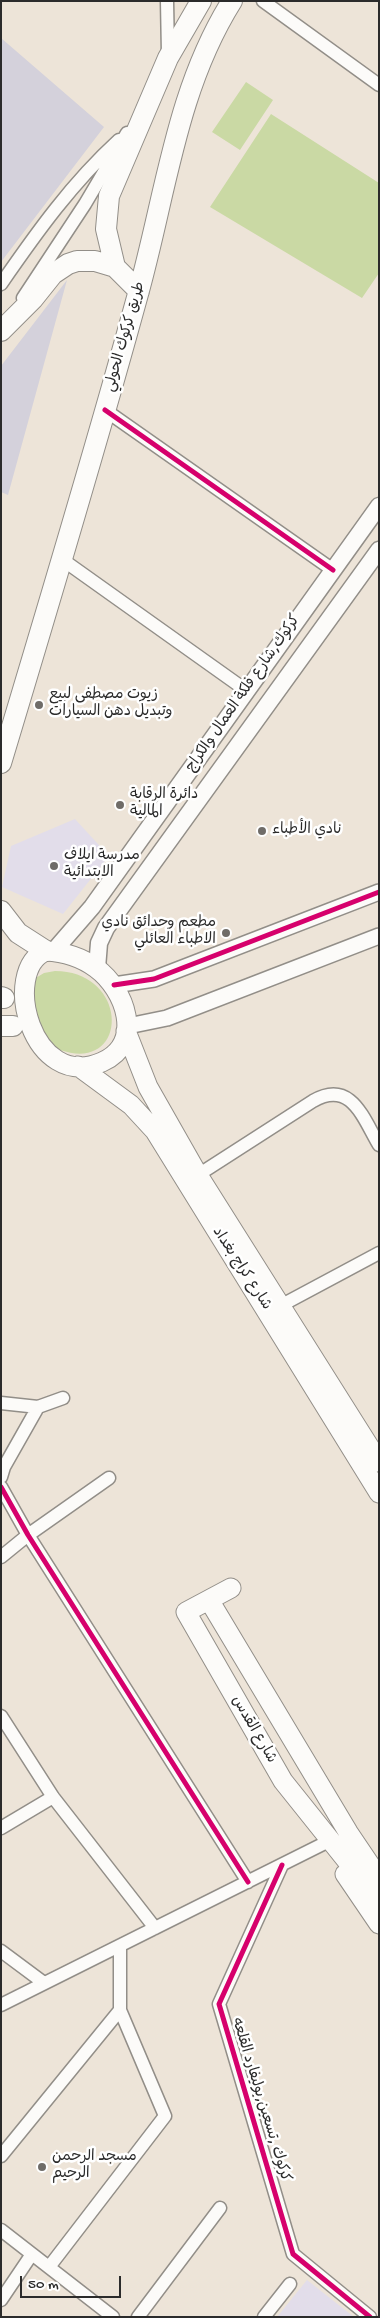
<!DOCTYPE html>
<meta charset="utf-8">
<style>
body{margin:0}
#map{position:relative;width:380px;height:2318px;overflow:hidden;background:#ede4d8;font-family:"Gochi Hand",sans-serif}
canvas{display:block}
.frame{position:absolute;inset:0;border:2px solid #2b2b2b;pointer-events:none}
.scale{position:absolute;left:20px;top:2276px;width:101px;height:22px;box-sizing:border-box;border:2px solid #2b2b2b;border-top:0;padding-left:6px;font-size:15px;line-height:18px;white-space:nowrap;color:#2b2b2b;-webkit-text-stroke:4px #fff;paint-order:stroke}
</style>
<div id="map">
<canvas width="380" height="2318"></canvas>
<div class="frame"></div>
<div class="scale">50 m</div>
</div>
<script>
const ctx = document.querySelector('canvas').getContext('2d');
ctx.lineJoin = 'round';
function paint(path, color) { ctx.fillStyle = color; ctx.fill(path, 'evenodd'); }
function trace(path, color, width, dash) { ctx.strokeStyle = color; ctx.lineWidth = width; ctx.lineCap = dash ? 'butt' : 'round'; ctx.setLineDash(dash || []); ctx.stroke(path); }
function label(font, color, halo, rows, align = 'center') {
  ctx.font = font + ' "Gochi Hand","Playpen Sans Arabic",sans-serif'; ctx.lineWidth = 5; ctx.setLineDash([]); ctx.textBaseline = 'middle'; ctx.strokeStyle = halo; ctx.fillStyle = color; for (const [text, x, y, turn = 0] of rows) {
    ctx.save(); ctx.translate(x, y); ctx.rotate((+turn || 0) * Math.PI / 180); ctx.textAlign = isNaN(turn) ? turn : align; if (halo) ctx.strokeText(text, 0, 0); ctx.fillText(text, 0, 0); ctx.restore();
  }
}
paint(new Path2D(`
 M75,819L109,856L63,914L2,887L11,846Z
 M307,2280L354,2317H277Z`), '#e2ddea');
paint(new Path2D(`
 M1,38L104,127L1,262Z
 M67,280L8,495L1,492V366Z`), '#d4d1db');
paint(new Path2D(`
 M246,82L273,100L240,150L212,132Z
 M271,114L379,183V273L362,298L210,207Z
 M55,971C130,971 130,1074 60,1050C51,1046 42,1038 34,1032V979L44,973Z`), '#cad9a4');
const minor = new Path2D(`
 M167,1L168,54
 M263,1L379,85
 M1,284C37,232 72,183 119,140
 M23,298L85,204L127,133
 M105,410L333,570
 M63,560L247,691
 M198,1175L313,1101C351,1079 363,1118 379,1145
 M280,1306L379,1253
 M1,1403L38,1407
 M1,1477L4,1467L38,1407L63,1398
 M1,1487L28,1535L248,1882
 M1,1557L28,1535L109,1478
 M1,1716L53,1797L155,1928
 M1,1828L53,1797
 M282,1865L219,2004L293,2254L370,2317
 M1,1951L44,1983
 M1,2005L331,1840
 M1,2156L120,2010
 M1,2230L113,2317
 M49,2267L165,2116L120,2010V1946
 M1,2300L32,2254
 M138,2317L220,2208
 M264,2317L290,2284`);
const tertiary = new Path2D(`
 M114,985L154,979L379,892
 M128,1026L167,1018L379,936`);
const secondary = new Path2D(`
 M53,952L92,907L379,506
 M97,968L99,943L106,928L379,550`);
const primary = new Path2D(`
 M46,951C64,952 81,957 96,968C125,989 145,1043 102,1062C32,1093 0,970 46,951Z
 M126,1031L148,1087L198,1175L379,1462
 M78,1066L131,1105L155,1131L379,1493
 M231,1588L186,1612L283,1781L379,1901
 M209,1600L348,1832L379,1878
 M345,1874L379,1924`);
const trunk = new Path2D(`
 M115,267L106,229L109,196L168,58L201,1
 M1,331L33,299L53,274L68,264L77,261H95L115,267L139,291
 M1,763C48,607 95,451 138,294C166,194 176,90 232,1
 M1,911L18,933L46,951
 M1,997L4,998
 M1,1026H13`);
trace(minor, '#928e88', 15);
trace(tertiary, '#928e88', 18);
trace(secondary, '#928e88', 19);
trace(primary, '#928e88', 21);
trace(trunk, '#928e88', 22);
trace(minor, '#fcfbf9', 12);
trace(tertiary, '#fcfbf9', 15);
trace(secondary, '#fcfbf9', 16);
trace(primary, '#fcfbf9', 19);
trace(trunk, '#fcfbf9', 20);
trace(new Path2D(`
 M105,410L333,570
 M114,985L154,979L379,892
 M1,1487L28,1535L248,1882
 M282,1865L219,2004L293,2254L370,2317`), '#d6006c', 5);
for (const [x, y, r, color] of [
 [39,705,5,"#6f6c68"],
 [120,805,5,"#6f6c68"],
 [262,831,5,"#6f6c68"],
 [54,866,5,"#6f6c68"],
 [226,933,5,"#6f6c68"],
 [42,2167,5,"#6f6c68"]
]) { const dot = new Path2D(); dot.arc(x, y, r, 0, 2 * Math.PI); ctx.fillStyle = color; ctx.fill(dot); trace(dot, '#fff', 2); }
label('15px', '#2b2b2b', '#fff', [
 ["طريق كركوك الحولي",126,337,-74],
 ["كركوك,شارع فلكة العمال والكراج",244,694,-55],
 ["شارع كراج بغداد",241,1269,57],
 ["شارع القدس",253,1730,60],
 ["كركوك ,تسعين,بوليفارد القلعه",260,2100,73]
]);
label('15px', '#2b2b2b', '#fff', [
 ["زيوت مصطفى لبيع",49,696],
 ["وتبديل دهن السيارات",49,713],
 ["دائرة الرقابة",130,796],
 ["المالية",130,813],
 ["نادي الأطباء",272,831],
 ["مدرسة ايلاف",64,857],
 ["الابتدائية",64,874],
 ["مطعم وحدائق نادي",216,924,"right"],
 ["الاطباء العائلي",216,941,"right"],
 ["مسجد الرحمن",52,2158],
 ["الرحيم",52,2175]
], 'left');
</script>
